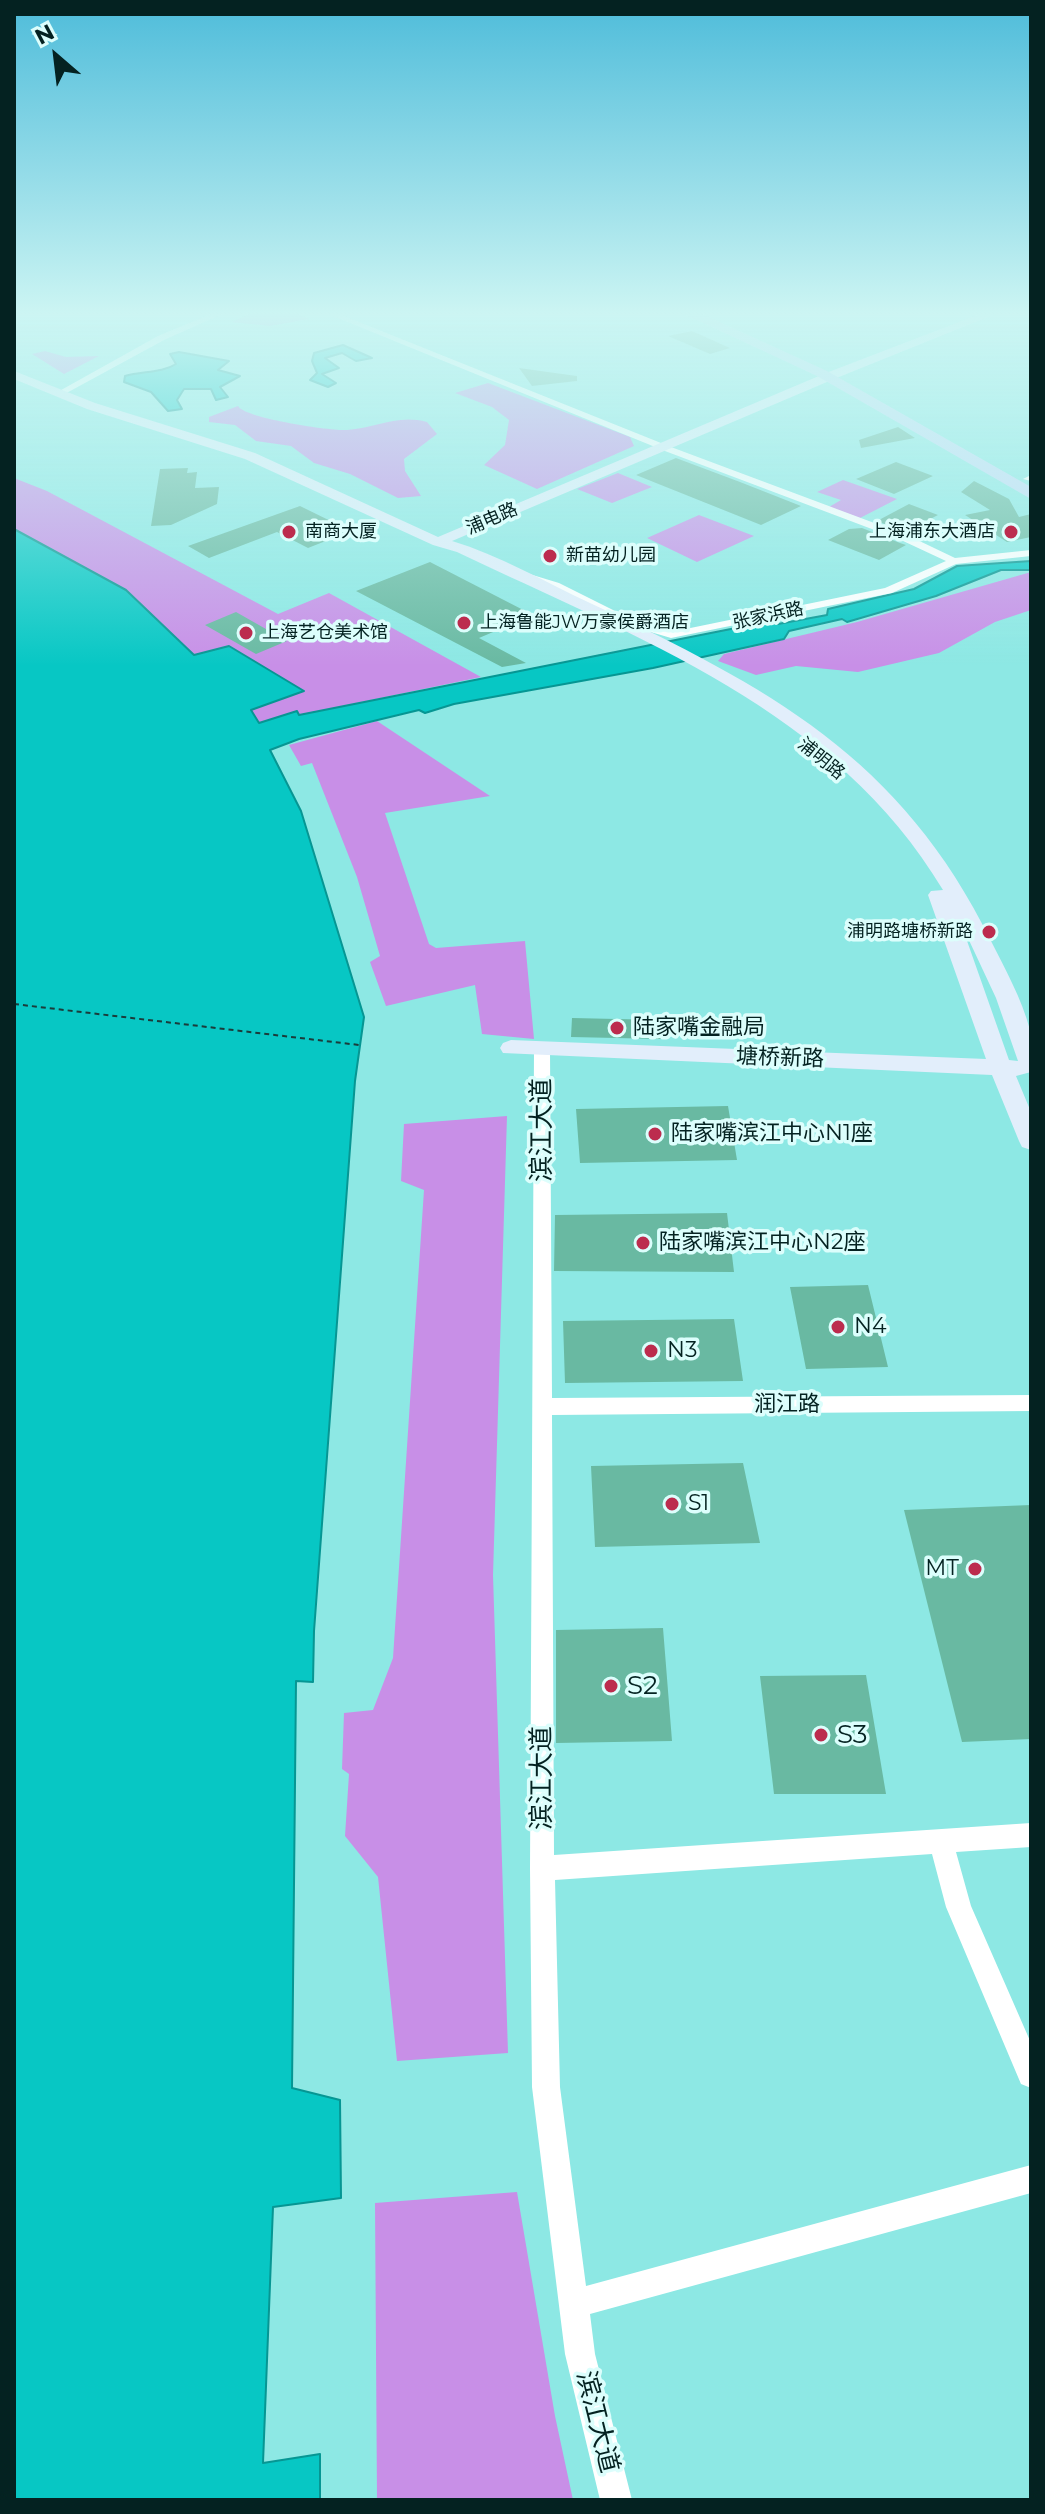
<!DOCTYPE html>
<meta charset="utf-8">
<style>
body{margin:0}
#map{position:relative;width:1045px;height:2514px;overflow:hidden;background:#8de8e4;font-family:Montserrat,sans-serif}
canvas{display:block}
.frame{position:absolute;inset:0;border:16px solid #042221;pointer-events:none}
.north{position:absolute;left:16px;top:16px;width:80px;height:80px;-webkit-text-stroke:6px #dcfefc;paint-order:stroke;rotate:332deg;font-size:22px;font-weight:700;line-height:32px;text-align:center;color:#042221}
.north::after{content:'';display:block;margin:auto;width:28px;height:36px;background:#042221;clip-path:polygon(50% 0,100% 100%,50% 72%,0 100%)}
</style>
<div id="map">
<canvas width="1045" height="2514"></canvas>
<div class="frame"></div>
<div class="north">N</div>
</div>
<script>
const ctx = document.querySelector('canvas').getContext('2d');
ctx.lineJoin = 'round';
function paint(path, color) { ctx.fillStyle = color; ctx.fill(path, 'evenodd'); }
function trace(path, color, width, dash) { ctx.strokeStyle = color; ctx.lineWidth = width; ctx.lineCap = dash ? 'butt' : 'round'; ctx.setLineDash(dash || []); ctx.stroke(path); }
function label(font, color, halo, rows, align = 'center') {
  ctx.font = font + ' Montserrat,"Noto Sans SC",sans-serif'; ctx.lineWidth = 7; ctx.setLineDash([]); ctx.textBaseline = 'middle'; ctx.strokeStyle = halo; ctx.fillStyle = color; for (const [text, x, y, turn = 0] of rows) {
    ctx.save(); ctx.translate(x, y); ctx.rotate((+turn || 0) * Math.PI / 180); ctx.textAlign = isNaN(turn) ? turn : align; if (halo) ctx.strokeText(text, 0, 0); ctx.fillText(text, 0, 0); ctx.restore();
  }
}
paint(new Path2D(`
 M249,314H298L309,319L270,326L232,322Z
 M45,351L66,357L99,356L64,374L32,354Z
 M488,383L630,437L634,446L537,489L484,465L505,445L509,420L492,407L455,393Z
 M238,406C244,418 330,431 347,430C376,428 397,414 427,422L437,434L404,459L405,471L421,496L398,498L350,474L314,463L291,446L256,441L235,425L209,422V417Z
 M618,473L652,487L612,503L577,489Z
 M14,478L47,491L278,614L329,593L481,677L299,715L296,711L258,724L251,710L304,691L194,656L126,590L14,529Z
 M843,480L897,499L860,518L829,507L841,500L817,492Z
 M699,515L754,536L697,562L647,538Z
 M1031,572V610L995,622L939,653L858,672L796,666L756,675L718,661L724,654L857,622Z
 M377,721L490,796L385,813L429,944L436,948L525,941L534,1039L482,1034L475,985L386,1006L370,962L380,956L357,877L312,763L301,766L289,745Z
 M507,1116L493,1575L508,2053L397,2061L378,1877L345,1836L349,1774L342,1769L344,1713L373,1710L393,1658L424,1190L401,1181L404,1124Z
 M517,2192L555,2416L573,2500H377L375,2203Z`), '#c88fe7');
const water = new Path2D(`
 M343,345L372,358L356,361L342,353L325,358L339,368L322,374L336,383L328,387L310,380L317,373L312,361L314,353Z
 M179,352L229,361L218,370L240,376L220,387L228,397L216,400L211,389H184L177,400L182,409L168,411L151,392L124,382L125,376C142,371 162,373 176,364L170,354Z
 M14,529L126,590L194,655L229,646L304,691L251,710L259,723L297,711L299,715L766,622L778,624L827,615L828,609L914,589L957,566L1031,561V570H1001L936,596L847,622L842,619L789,631L784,639L653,668L454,704L425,713L419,710L299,739L270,750L301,811L364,1017L355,1081L314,1631L313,1682L296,1681L292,2088L340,2100L341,2198L273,2207L263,2463L320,2454V2500H14Z`);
paint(water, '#07c7c4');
trace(water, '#069693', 2);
trace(new Path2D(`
 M14,1004L359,1045`), '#1b3b3a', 2, [5, 4]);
paint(new Path2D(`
 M692,331L730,348L710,354L668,336Z
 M519,368L577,376V381L532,386Z
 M898,427L915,438L861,448L859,440Z
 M676,458L740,482L801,506L761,525L636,475Z
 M896,462L933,476L894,494L856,479Z
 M188,468L187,473L197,472L195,488L219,487L217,504L171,525L151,526L160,469Z
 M974,481L1009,499L1019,517L1031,514V537L1007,542L965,515L990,510L961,492Z
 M909,504L938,515L915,527L930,532L920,538L877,521Z
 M300,506L351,531L308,548L277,532L209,558L188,546Z
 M862,528L900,543L906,545L879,560L828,540L849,529Z
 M430,562L533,615L479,638L526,663L502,667L356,591Z
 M236,612L287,641L256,654L205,625Z
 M572,1018L661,1020L662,1039L571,1037Z
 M728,1106L737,1160L580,1163L576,1109Z
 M727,1213L734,1272L554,1271L555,1215Z
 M868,1285L888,1367L806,1369L790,1287Z
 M734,1319L743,1381L565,1383L563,1321Z
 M743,1463L760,1543L595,1547L591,1466Z
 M1031,1505V1739L962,1742L904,1510Z
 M663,1628L672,1741L556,1743V1630Z
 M866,1675L886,1794H774L760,1676Z`), '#69b9a2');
paint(new Path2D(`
 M211,314H222L164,340L61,396L54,394L158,336Z
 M328,314H339L671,447L909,536L955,558L1031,550V556L956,564L892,593L671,638L627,625L552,588L511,573L516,570L559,583L635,621L671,632L885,588L946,561L901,540L665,451Z
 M1031,475V481L1023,479Z
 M542,1045L550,1050L552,1398L1031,1395V1411L552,1415L554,1855L1031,1823V1847L956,1852L971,1906L1031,2043V2088L1021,2084L946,1907L932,1854L555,1880L560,2087L586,2286L1031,2165V2193L590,2314L595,2354L632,2500H600L565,2354L532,2087L530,1868L534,1050Z`), '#fff');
paint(new Path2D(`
 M980,314H995L834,379L452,541C499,555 545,582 590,603C768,687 901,757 991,941C1005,969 1022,999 1030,1030C1034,1042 1031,1059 1031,1072L1016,1076L1031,1112V1150L1022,1147L1019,1141L992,1075L503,1053L500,1048L503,1043L511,1040L986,1059L928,895L931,891L943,890C836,710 637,638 457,552L433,545L245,459L87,409L14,379V371L95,403L255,453L438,537L826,373ZM960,921L996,998L1018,1061L1009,1060Z`), '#e2eefb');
paint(new Path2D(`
 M684,314H702L827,371L1031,487V499L817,376Z`), '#c5dcf7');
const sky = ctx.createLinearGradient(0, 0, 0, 666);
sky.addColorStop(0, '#4ebcda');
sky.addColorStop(0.47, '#ccf5f3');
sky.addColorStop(1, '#ccf5f300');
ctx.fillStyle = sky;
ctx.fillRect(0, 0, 1045, 666);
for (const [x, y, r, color] of [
 [289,532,8,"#bc2c4e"],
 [1011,532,8,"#bc2c4e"],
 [550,556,8,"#bc2c4e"],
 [464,623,8,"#bc2c4e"],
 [246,633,8,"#bc2c4e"],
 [989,932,8,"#bc2c4e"],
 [617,1028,8,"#bc2c4e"],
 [655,1134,8,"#bc2c4e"],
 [643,1243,8,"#bc2c4e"],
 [838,1327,8,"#bc2c4e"],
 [651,1351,8,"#bc2c4e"],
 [672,1504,8,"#bc2c4e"],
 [975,1569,8,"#bc2c4e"],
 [611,1686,8,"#bc2c4e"],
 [821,1735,8,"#bc2c4e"]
]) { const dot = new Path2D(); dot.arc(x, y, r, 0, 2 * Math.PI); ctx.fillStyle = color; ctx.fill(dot); trace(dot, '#dcfefc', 3); }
label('18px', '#042221', '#dcfefc', [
 ["浦电路",492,519,-23],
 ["张家浜路",768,616,-12],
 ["浦明路",821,759,39]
]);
label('18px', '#042221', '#dcfefc', [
 ["南商大厦",305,532],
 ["上海浦东大酒店",995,532,"right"],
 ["新苗幼儿园",566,556],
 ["上海鲁能JW万豪侯爵酒店",480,623],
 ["上海艺仓美术馆",262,633],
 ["浦明路塘桥新路",973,932,"right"]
], 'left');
label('22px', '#042221', '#dcfefc', [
 ["陆家嘴金融局",633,1028],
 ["陆家嘴滨江中心N1座",671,1134],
 ["陆家嘴滨江中心N2座",659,1243],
 ["N4",854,1327],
 ["N3",667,1351],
 ["S1",688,1504],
 ["MT",959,1569,"right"]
], 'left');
label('22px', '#042221', '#dcfefc', [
 ["塘桥新路",780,1058,2],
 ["润江路",787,1405]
]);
label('26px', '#042221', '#dcfefc', [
 ["滨江大道",542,1130,-90],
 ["滨江大道",542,1778,-90],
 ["滨江大道",597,2422,76]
]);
label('26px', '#042221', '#dcfefc', [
 ["S2",627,1686],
 ["S3",837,1735]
], 'left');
</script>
